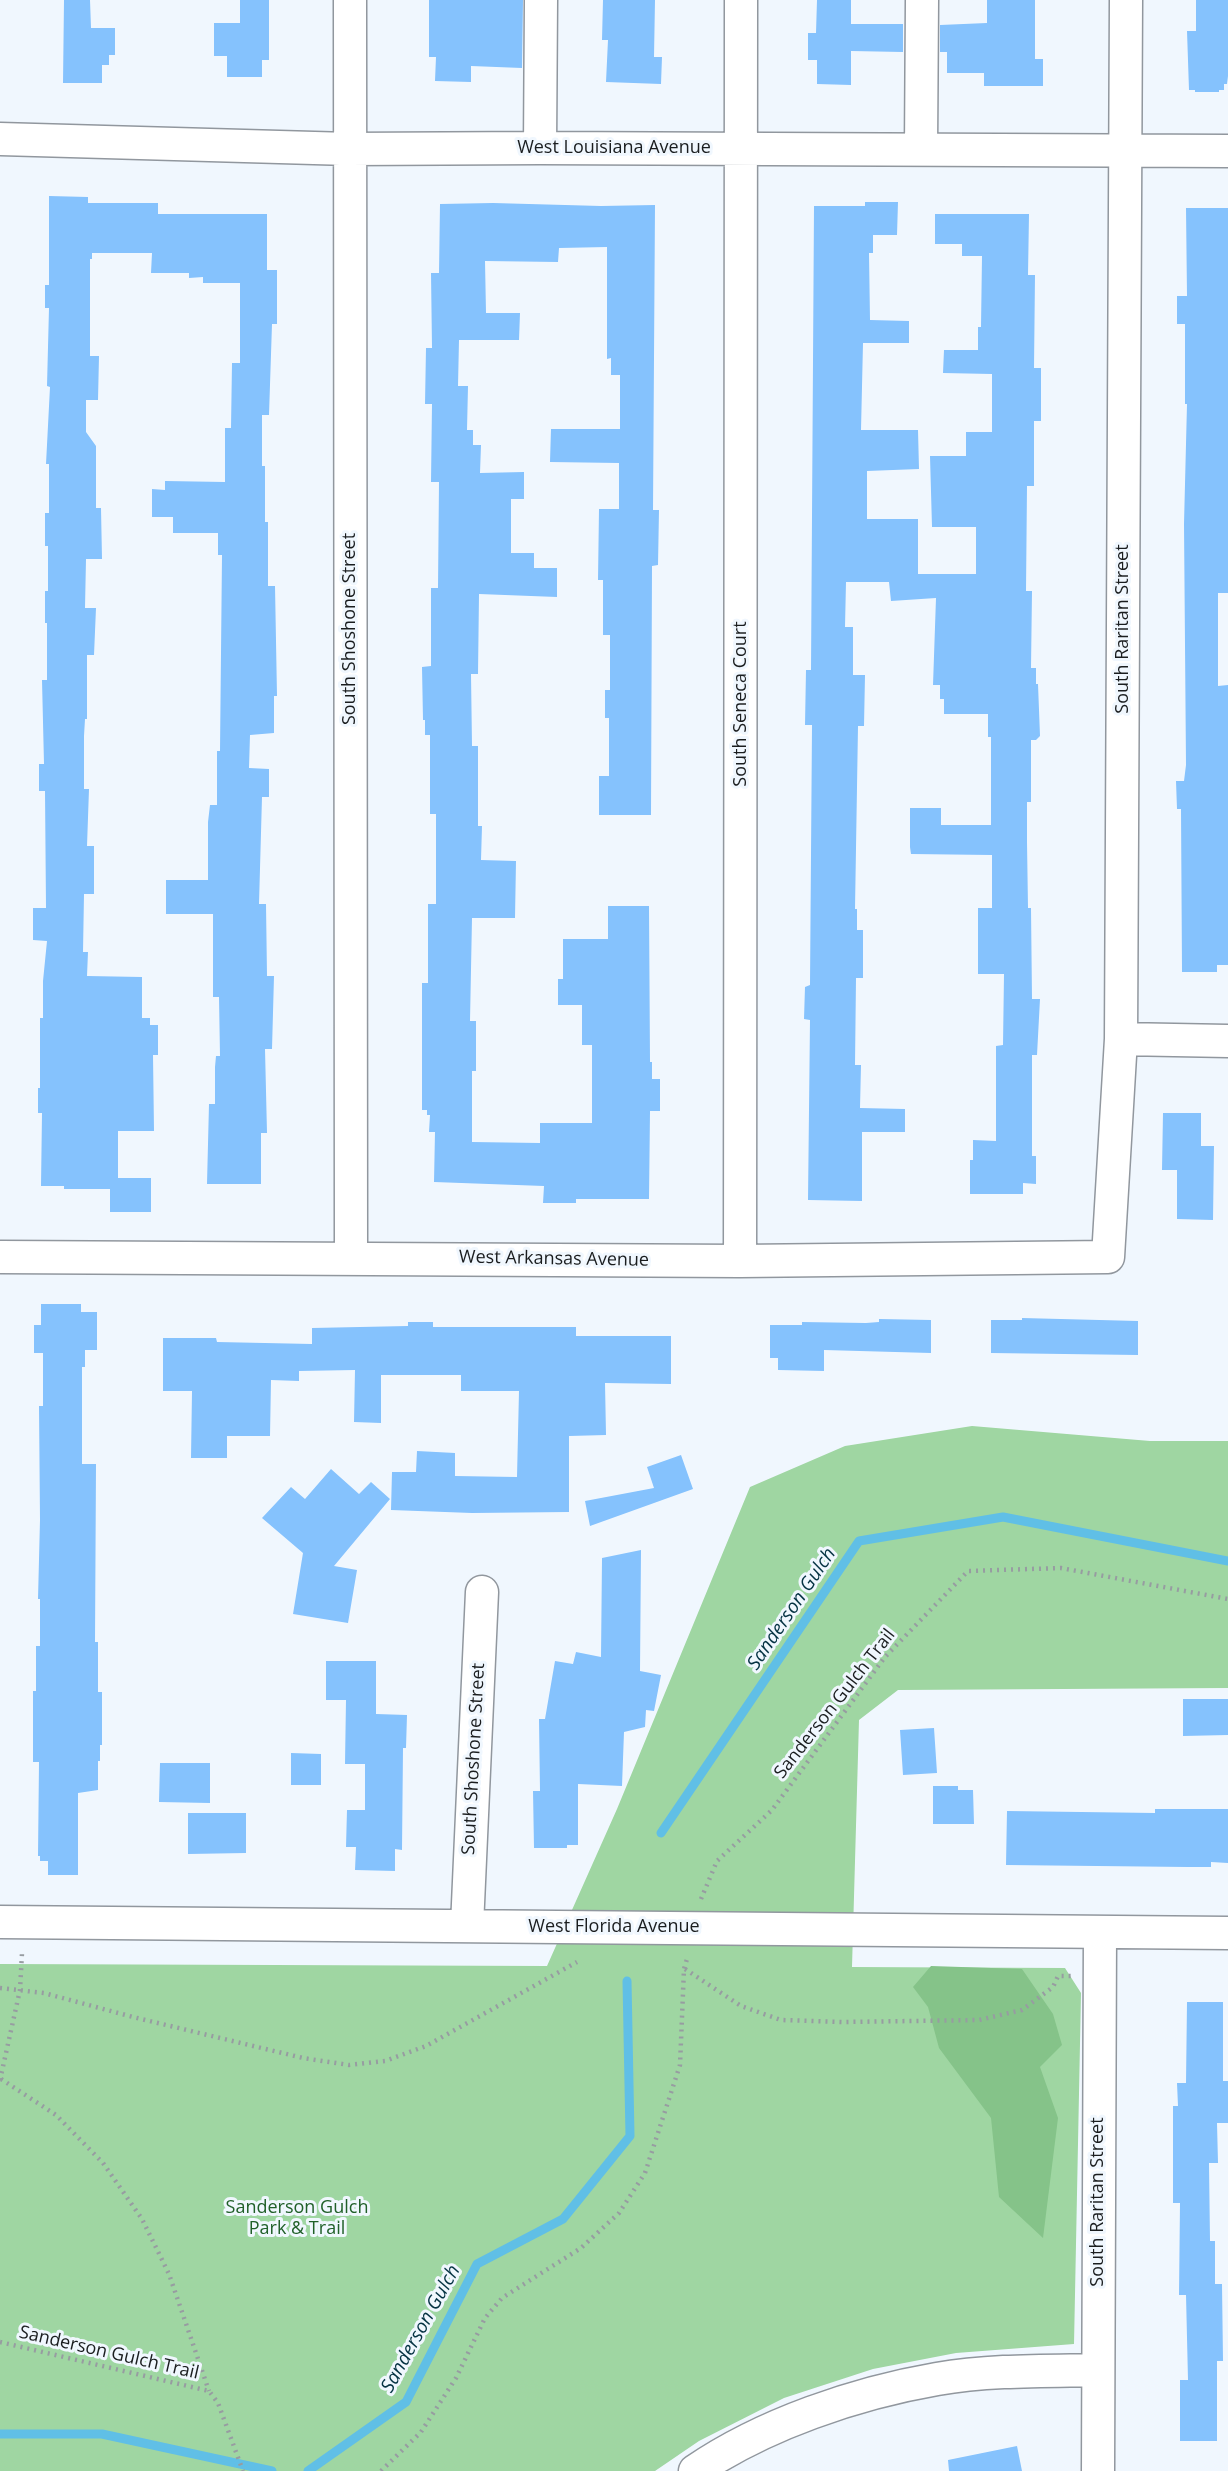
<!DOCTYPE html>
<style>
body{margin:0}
canvas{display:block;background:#f0f7fe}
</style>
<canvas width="1228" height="2471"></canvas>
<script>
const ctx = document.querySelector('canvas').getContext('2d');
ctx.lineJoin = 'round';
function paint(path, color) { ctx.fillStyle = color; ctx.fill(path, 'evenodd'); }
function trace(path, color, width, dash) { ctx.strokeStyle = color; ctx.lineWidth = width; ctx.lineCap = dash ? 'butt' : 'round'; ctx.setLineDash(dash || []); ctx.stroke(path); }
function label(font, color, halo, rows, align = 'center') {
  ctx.font = font + ' "Open Sans",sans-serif'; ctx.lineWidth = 6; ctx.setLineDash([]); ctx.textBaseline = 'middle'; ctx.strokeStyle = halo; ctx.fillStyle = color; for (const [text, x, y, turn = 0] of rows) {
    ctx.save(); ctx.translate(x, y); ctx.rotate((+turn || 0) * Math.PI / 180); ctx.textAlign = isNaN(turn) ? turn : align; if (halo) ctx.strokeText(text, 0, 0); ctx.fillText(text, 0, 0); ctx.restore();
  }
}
paint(new Path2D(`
 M972,1426L1150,1441H1228V1688L898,1690L859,1720L852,1967L1065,1968L1081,1993L1074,2344L956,2353L873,2369L784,2398L699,2441L655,2471H0V1964L547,1966L617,1809L750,1487L845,1446Z`), '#9fd6a2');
paint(new Path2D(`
 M931,1966L1022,1969L1053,2014L1062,2045L1040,2067L1058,2118L1043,2238L999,2197L991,2118L939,2048L928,2007L913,1987Z`), '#85c389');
trace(new Path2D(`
 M661,1833L859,1541L1003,1517L1228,1561
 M0,2434H102L272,2471
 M308,2471L406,2402L477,2264L563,2219L630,2136L627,1981`), '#60bfe6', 9);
paint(new Path2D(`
 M64,0H90L91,28H115V55H109V65H102V83H63Z
 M240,0H269V60H262V77H227V56H214V23H240Z
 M429,0H523L522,68L471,66V82L435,81L436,57H429Z
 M603,0H655L654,57H662L661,84L606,82L608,40H602Z
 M817,0H851V24H903V52L851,51V85L817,84V60H808V33H816Z
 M987,0H1035V59H1043V86H984V73H947V52H940V25L987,23Z
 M1196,0H1228V76L1227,84H1224V90H1219V92H1195V90H1189L1187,31H1196Z
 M49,196L88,197V203H158V214H267V270H277V324H272L269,415H262V466H265V522H268V586H275L277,696H274V733L250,735L249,768L269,769V797H262L259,904H266L267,976H274L272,1049H265L267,1133H261V1184H207L209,1104H215V1067L216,1056H220L219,997H213V914H166V880H208V822L210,805H217V751H220L222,555H218V533H173V517H152V489L165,490V481L225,482V428H231L232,363H240V283H203V277L189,278V273H151L152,253H92V259H90V356H99L98,400H86V432L96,446V508H101L102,559H86L85,608H96L94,655H87V719H85L84,736V789H89L87,846H94V894H84L83,952H88L87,976L142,977V1018H150V1025H158V1055H153L154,1131H118V1178H151V1212H110V1189H64V1186H41L42,1113H38V1088H40V1018H43V981L47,941L33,940V908H46L45,791H39V764H44L42,680H47V623H45V591H48V546H45V513H49V464H46L50,387L47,386L49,308H45V285H49Z
 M865,202H898L897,235H873V253H869L870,320L909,321V343H863L861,430H918L919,469L867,471V519H918V574H976V527H932L930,456H966V432H992V374L943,373L944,350H978V327H981L982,256H962V244H935V214H1029L1028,275H1035L1034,368H1041V421H1034V486H1027L1026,591H1032L1031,668H1036V684H1038L1040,736L1036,740H1031V802H1027V842L1028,908H1031L1032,999H1040L1037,1055H1032V1156H1036V1184L1023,1183V1194H970V1160H973V1140L996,1141V1046L1003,1045L1004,974H978V908H992V855L911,854L910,847V808H941V825H991V737H988V714H944V699H940V685H933L936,598L891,601L889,582H846L845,627H853V675H865L864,726H858L855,909H857V930H863V978H856L855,1065H861L860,1108L905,1109V1132H862V1201L808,1200L810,1020L804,1019L805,987L810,985L812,725H805L806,670H811L814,206H865Z
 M493,203L601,206L655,205L653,510H659L658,565L652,566L651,815H599V776H609V718H605V690H610V635H603V580H598L599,509H619V463L550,462L551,429H620V375H611V358L607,359V247L559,248L558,262L485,261L486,313H520L519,340H459L458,386H468L467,430H473V445H481L480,473L524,472V499H511V553H534V568H557V597L479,594L478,674H471L472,746H478V826H482L481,860L516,861L515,918H472L470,1021H476V1071H472V1142L540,1143V1123H592V1045H582V1005H558V979H563V939H608V906H649L650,1062H652V1079H660V1111H650L649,1199H576V1203H543L544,1186L434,1182L435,1132H429L430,1115H427V1110H422V983H428V904H436V814H430V735H425V720H423L422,667L431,666V588H438L439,482H431L432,404H425L426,348H432L431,273H439L440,204Z
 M1186,208H1228V593H1218V686L1228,685V965H1217V972H1182L1181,809H1177L1176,781H1184L1186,765L1184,524L1187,404H1185V324H1177V296H1187Z
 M1163,1113H1201V1146H1214L1213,1220L1177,1219V1170H1162Z
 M41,1304H81V1312H97V1350H85V1367H82V1464H96L95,1642H98V1692H102V1745H100V1761H98V1790L78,1793V1875H48V1861H40V1856H38L39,1762H33V1691H36V1646H40V1599H38L40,1520L39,1406H43V1353H34V1325H41Z
 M1022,1318L1138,1321V1355L991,1353V1320H1022Z
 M879,1319L931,1320V1353L824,1350V1371L778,1370V1358H770V1325H802V1322L866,1323L879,1322Z
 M408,1322H433V1327H576V1336H671V1384L605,1383L606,1435L569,1436V1512L472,1513L391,1510L392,1472H416L417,1451L455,1453V1476L517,1477L519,1391H461V1375H381V1423L354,1422L355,1370L299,1371V1381L271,1380L270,1436H227V1458H191L192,1391H163V1338H216L217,1342L312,1344V1328L408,1326Z
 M681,1455L693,1489L590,1526L585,1501L654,1488L647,1467Z
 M331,1469L359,1494L371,1482L390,1499L334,1566L357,1570L348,1623L293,1614L303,1553L262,1518L291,1487L305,1499Z
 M641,1550L640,1671L661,1675L654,1711L646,1710L645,1727L624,1732L622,1786L578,1784V1845H567V1848H534L533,1791H540L539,1719H545L555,1661L573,1664L576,1652L601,1657L602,1558Z
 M326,1661H376V1714L407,1715L406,1748H403L402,1850L395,1849V1871L355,1870L356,1847H346L347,1810H365V1764H345L346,1700H326Z
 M1183,1699H1228V1735L1183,1736Z
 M934,1728L937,1773L903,1775L900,1730Z
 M291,1753L321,1754V1785H291Z
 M160,1763H210V1803L159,1802Z
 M933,1786H958V1790H973L974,1824H933Z
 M1155,1809H1228V1863L1211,1862V1867H1188L1006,1865L1007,1811L1155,1813Z
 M188,1813H246V1853L188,1854Z
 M1187,2002H1223V2081H1228V2123H1217L1218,2163H1209L1210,2241H1215V2284H1222L1223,2361H1217V2441H1180V2380H1188L1186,2295H1179L1180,2203H1173V2106H1178L1177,2083H1186Z
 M1017,2446L1022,2471H949L948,2460Z`), '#85c2fd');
const minor = new Path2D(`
 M350,0L351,1257
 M0,139L349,149L540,148L1228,151
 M540,148L541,0
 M921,149L922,0
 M1121,1039L1228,1041
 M0,1257L740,1261L1108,1257L1121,1039L1126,0
 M740,1261L741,0
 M0,1922L1228,1933
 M467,1926L482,1592
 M695,2471C764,2424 856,2393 937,2379C990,2370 1044,2371 1097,2370
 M1098,2471L1100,1933`);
trace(minor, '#91979e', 35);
trace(new Path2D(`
 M701,1899L717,1861L772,1810L885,1657L968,1571L1061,1568L1228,1599
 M685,1969L741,2006L781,2020L843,2022L979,2020L1022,2010L1053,1987L1058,1976H1071
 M0,1988L44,1993L133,2017L303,2058L349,2065L385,2061L426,2046L577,1962
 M1,2079L56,2115L103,2163L142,2219L169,2274L209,2391
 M0,2080L20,1990L22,1953
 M0,2342L209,2391L218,2403L243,2471
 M381,2471L421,2432L456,2378L485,2318L502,2298L581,2248L619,2213L645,2173L680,2065L684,1969L687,1959`), '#979ca1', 4.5, [2, 5]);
trace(minor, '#fff', 32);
label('18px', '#1a1d1f', '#f0f7fe', [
 ["West Louisiana Avenue",614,148],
 ["South Shoshone Street",350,629,-90],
 ["South Raritan Street",1123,629,-90],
 ["South Seneca Court",741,704,-90],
 ["West Arkansas Avenue",554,1259,1],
 ["Sanderson Gulch Trail",835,1704,-52],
 ["South Shoshone Street",474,1759,-87],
 ["West Florida Avenue",614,1927],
 ["South Raritan Street",1098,2202,-90],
 ["Sanderson Gulch Trail",109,2353,13]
]);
label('18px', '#206029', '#f0f7fe', [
 ["Sanderson Gulch",297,2208],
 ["Park & Trail",297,2229]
]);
label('italic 19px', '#053343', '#f0f7fe', [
 ["Sanderson Gulch",792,1609,-56],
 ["Sanderson Gulch",421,2329,-61]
]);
</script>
